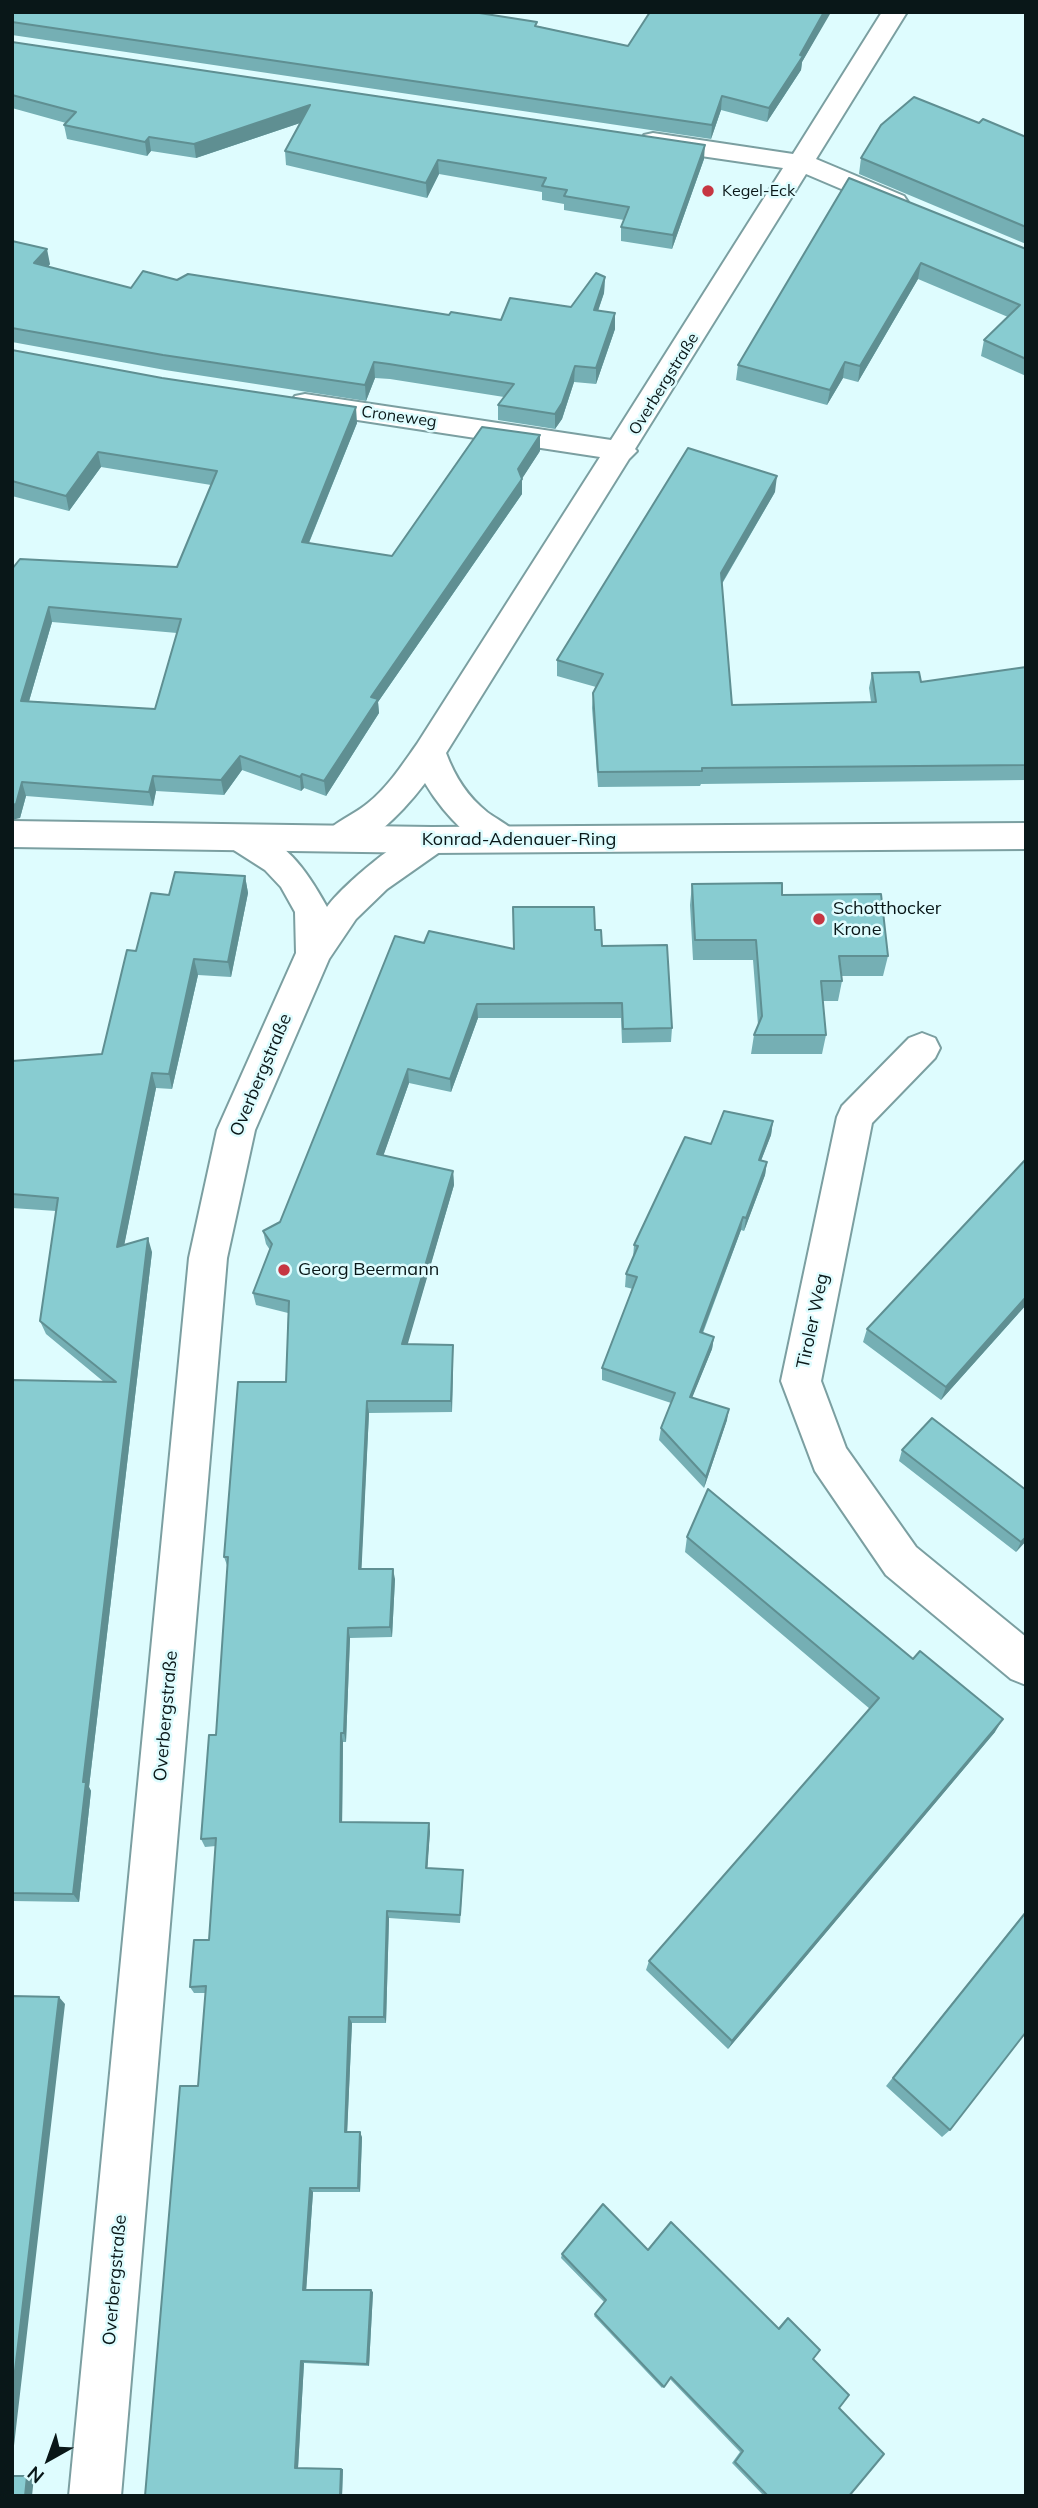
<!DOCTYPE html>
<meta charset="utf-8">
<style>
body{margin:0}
#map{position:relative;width:1038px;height:2508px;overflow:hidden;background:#defcfe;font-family:Mulish,sans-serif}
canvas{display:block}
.frame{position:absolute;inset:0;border:14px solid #091718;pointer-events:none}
.north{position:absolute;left:14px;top:2424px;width:70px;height:70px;-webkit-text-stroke:5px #defcfe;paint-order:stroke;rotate:220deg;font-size:19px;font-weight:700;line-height:28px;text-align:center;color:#091718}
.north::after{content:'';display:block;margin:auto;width:24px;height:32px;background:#091718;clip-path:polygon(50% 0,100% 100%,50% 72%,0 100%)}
</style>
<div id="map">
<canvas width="1038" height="2508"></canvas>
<div class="frame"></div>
<div class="north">N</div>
</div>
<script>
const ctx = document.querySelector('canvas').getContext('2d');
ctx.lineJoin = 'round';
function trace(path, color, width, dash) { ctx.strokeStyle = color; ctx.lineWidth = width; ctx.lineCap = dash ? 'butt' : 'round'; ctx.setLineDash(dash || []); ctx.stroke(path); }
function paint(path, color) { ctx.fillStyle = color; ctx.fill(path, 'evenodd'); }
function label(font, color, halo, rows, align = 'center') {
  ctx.font = font + ' Mulish,sans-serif'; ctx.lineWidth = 5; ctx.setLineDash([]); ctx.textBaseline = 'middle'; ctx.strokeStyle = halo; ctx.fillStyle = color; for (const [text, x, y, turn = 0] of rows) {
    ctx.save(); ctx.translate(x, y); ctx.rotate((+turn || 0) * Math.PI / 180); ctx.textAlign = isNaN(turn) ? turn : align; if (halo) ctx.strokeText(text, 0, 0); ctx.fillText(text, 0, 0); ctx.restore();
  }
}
const minor = new Path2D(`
 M882,12H907L816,159L904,196L908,202L904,208L895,210L886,208L806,174L635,449L637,451L629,459L446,753C455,777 467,796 487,812C499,821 514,827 521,840L516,849C481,860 441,810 425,783C406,808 361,860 326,849L321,840C331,822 353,816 368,803C388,787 402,765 417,744L600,457L305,412L295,410L290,403L295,396L305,394L611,440L783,168L653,149L644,147L640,141L644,135L653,133L793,154Z
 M241,825C285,839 306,869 327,907C342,886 403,834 428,828C434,827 438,829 444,831L449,840L444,849L387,889L356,919L329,959L255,1130L227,1258L121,2496H69L189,1258L217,1130L296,953L295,912L281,887L265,870L229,847L224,838L229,829Z
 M922,1033L935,1038L940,1048L935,1058L872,1123L821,1381L846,1448L916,1547L1026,1637V1685L1011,1679L886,1575L815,1471L781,1381L837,1117L842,1106L909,1038Z`);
const major = new Path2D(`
 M12,821L432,827L1026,823V849L432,853L12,847Z`);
trace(minor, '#7b9fa1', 4);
trace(major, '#7b9fa1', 4);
paint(minor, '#fff');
paint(major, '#fff');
paint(new Path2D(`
 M12,12L537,26L628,46L650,12H830L802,62L801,70L767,122L721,110L711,139L12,35Z
 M12,42L704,159L672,249L621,241V227L624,220L564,210V204L542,200V192L439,174L427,198L286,165L285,151L300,123L196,158L151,151L147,156L67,139L64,125L66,123L12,108Z
 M979,123L1026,137V244L859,174L861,158Z
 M849,178L1026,249V376L981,356L984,340L1008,317L918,279L858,382L843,378L827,405L736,380L738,365Z
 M12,241L50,264L48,267L131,288L177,280L449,315L501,320L571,307L605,277L604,293L598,311L615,329L596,384L574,382L562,419L555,429L498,420V405L504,397L390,379L375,378L366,401L165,370L12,342Z
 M12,350L357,423L309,543L392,556L540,451L522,478V494L378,702L379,713L326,796L304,788L301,791L242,770L224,795L156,791L153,806L26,796L20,818L12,569L177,567L211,485L101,467L69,511L12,496ZM52,622L177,633L155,709L29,701Z
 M775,492L722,584L732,705L871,702L869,688L872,673L921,682L1026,667V780L701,784L700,786L598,787L592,708L593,693L596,687L557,676V660Z
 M245,876L248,893L231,977L198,975L172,1089L156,1088L124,1245L152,1252L89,1787L91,1791L79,1902L12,1901V1380L104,1382L46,1334L40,1321L56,1211L12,1208V1061L102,1054L136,951L169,895Z
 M692,884L782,895L888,956L883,976H841L842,981L838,1001H823L826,1035L822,1054H751L754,1035L758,1025L753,960H693L690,905Z
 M595,930L602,946L672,1028L671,1042L622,1043L621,1018H478L451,1092L409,1083L383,1156L453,1171L454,1185L407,1344L453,1358L452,1412L369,1413L361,1569L395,1579L392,1637L350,1638L346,1742H343L342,1822L430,1831L427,1868L463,1870V1878L460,1923L389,1918L386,2023H352L347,2132L362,2137L360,2192H313L306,2290L373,2292L369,2366L304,2363L298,2468L343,2469L342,2496H145L198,2086L206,1993H194L190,1987L209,1940L216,1846L205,1847L201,1839L216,1735L228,1568L224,1557L286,1382L288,1313L256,1305L253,1293L270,1250L266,1244L263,1231L280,1222L424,943L514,949Z
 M773,1121L771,1135L761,1161L767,1162L765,1175L744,1231L741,1230L703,1333L714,1337L712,1349L692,1397L727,1420L704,1488L659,1440L661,1428L671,1403L602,1380V1368L633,1289L625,1287L626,1274L633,1258L634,1245Z
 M1026,1159V1305L941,1400L863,1342L867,1329Z
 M902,1450L1026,1541L1016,1552L899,1461Z
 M687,1537L995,1732L728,2049L646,1970L649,1961L870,1709L685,1552Z
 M1026,1911L950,2130L942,2137L886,2086Z
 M648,2250L778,2328L785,2320L788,2318L813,2359L839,2408L849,2496H764L732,2463L740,2452L670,2379L662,2388L594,2316L604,2302L561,2258L562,2254Z`), '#75afb4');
paint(new Path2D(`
 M824,12H830V14L802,62L801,70L767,122L769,108Z
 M722,96L721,110L711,139L712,125Z
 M310,105L312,119L196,158L194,144Z
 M149,137L151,151L147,156L145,142Z
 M705,145L704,159L672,249L673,235Z
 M438,160L439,174L427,198L426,183Z
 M47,249L50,264L38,279L34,263Z
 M921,263L918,279L858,382L860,366Z
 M605,277L604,293L593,325L594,310Z
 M615,313V329L596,384V368Z
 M374,362L375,378L366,401L365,385Z
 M845,362L843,378L827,405L830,390Z
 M575,366L574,382L562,419L555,429V414Z
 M356,407L357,423L303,557L302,542Z
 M540,435V451L518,485V469Z
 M98,452L101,467L69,511L66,496Z
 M777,476L775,492L719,588L721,573Z
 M522,479V494L378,702L379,713L326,796L324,781L371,697Z
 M49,607L52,622L25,715L21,701Z
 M240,756L242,770L224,795L221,780Z
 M302,774L304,788L301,791L300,777Z
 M153,776L156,791L153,806L149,792Z
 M22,782L26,796L20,818L12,820V805Z
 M245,876L248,893L231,977L228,962Z
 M194,959L198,975L172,1089L169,1074Z
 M477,1004L478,1018L451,1092L450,1079Z
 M408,1069L409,1083L379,1168L377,1154Z
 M152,1073L156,1088L121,1261L117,1247Z
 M773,1121L771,1135L756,1173L759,1160Z
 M767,1162L765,1175L744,1231L746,1218Z
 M453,1171L454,1185L404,1357L402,1344Z
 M743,1217L741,1230L698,1344L700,1332Z
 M148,1238L152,1252L89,1787L91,1791L79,1902L73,1894L83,1782Z
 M1026,1297V1305L941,1400L946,1387Z
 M714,1337L712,1349L688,1408L690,1397Z
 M453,1345V1358L452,1412L451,1401Z
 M367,1401L369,1413L361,1580L359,1569Z
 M729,1409L727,1420L704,1488L706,1477Z
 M1026,1537V1541L1016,1552L1021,1542Z
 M393,1569L395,1579L392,1637L390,1627Z
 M348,1628L350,1638L346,1742L344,1733Z
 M1003,1719L995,1732L728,2049L732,2041Z
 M341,1733L343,1742L342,1830L340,1822Z
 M429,1823L430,1831L427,1875L426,1868Z
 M387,1911L389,1918L386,2023L384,2017Z
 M59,1997L65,2004L12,2463V2396Z
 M349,2017L352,2023L347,2136L345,2132Z
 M360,2132L362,2137L360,2192L358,2188Z
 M310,2188L313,2192L306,2293L303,2290Z
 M371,2290L373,2292L369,2366L367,2364Z
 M301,2361L304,2363L298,2468H295Z
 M341,2469H343L342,2496H340Z
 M27,2476L34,2477L32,2496H25Z`), '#5f8f92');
const building = new Path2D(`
 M12,12H473L537,22L535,26L628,46L650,12H824L800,55L803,56L769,108L722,96L712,125L12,22Z
 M12,42L705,145L673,235L621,227L629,207L564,196L567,190L542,186L546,178L438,160L426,183L285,151L310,105L194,144L149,137L145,142L64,125L76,112L12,95Z
 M914,97L979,123L983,119L1026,137V227L861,158L881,125Z
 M849,178L1026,249V359L984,340L1020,305L921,263L860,366L845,362L830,390L738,365Z
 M12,241L47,249L34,263L131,288L143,271L177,280L188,274L449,315L451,312L501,320L510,298L571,307L596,273L605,277L594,310L615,313L596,368L575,366L562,403L555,414L498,405L514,384L389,364L374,362L365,385L163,355L12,328Z
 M12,350L162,378L356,407L302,542L392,556L482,427L540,435L518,469L522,479L371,697L378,699L324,781L302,774L300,777L240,756L221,780L153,776L149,792L22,782L16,804L12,805V569L20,559L177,567L217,471L98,452L66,496L12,481ZM49,607L181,619L155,709L21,701Z
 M688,448L777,476L721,573L732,705L876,702L872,673L919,672L921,682L1026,667V765L702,768V771L598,772L593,693L603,674L557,660Z
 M175,872L245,876L228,962L194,959L169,1074L152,1073L117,1247L148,1238L83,1782H86L73,1894L12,1893V1380L116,1382L40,1321L58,1198L12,1194V1061L102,1054L127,950L136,951L151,893L169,895Z
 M782,883V895L881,894L888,956H839L842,981H821L826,1035H754L762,1016L756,940H695L692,884Z
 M513,907H594L595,930H601L602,946L667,945L672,1028L623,1029L622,1003L477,1004L450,1079L408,1069L377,1154L453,1171L402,1344L453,1345L451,1401H367L359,1569H393L390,1627L348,1628L344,1733H341L340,1822L429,1823L426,1868L463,1870L460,1915L387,1911L384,2017H349L345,2132H360L358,2188H310L303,2290H371L367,2364L301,2361L295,2468L341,2469L340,2496H145L180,2086H198L206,1986L190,1987L194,1940H209L216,1838L201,1839L209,1735H216L228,1557H224L238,1382H286L289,1301L253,1293L272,1244L263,1231L280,1222L395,936L424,943L429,931L514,949Z
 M724,1111L773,1121L759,1160L767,1162L746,1218L743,1217L700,1332L714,1337L690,1397L729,1409L706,1477L661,1428L675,1393L602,1368L637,1277L626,1274L638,1246L634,1245L666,1177L685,1137L711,1144Z
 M1026,1159V1297L946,1387L867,1329Z
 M932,1418L1026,1490V1537L1021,1542L902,1450Z
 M708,1489L913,1659L920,1651L1003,1719L732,2041L649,1961L879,1698L687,1537Z
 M1026,1912V2032L950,2130L893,2078Z
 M12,1996L59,1997L12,2396Z
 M603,2204L648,2250L671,2222L779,2329L788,2318L820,2350L813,2359L849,2395L839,2408L884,2454L849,2496H768L735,2462L743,2451L671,2377L664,2387L595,2314L606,2300L562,2254Z
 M12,2476H27L25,2496H12Z`);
paint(building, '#88ccd1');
trace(building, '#5f8f92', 2);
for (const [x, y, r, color] of [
 [708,191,7,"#c63642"],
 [819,919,7,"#c63642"],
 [284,1270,7,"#c63642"]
]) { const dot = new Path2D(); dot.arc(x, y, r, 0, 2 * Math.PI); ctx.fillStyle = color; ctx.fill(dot); trace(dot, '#defcfe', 2.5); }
label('16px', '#091718', '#defcfe', [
 ["Kegel-Eck",722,191]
], 'left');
label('16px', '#091718', '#defcfe', [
 ["Overbergstraße",664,384,-58],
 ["Croneweg",399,417,8]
]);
label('18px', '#091718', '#defcfe', [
 ["Konrad-Adenauer-Ring",519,840],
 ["Overbergstraße",261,1075,-67],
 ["Tiroler Weg",813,1321,-78],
 ["Overbergstraße",166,1716,-85],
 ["Overbergstraße",115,2280,-85]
]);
label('18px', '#091718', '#defcfe', [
 ["Schotthocker",833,909],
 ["Krone",833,930],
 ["Georg Beermann",298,1270]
], 'left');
</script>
